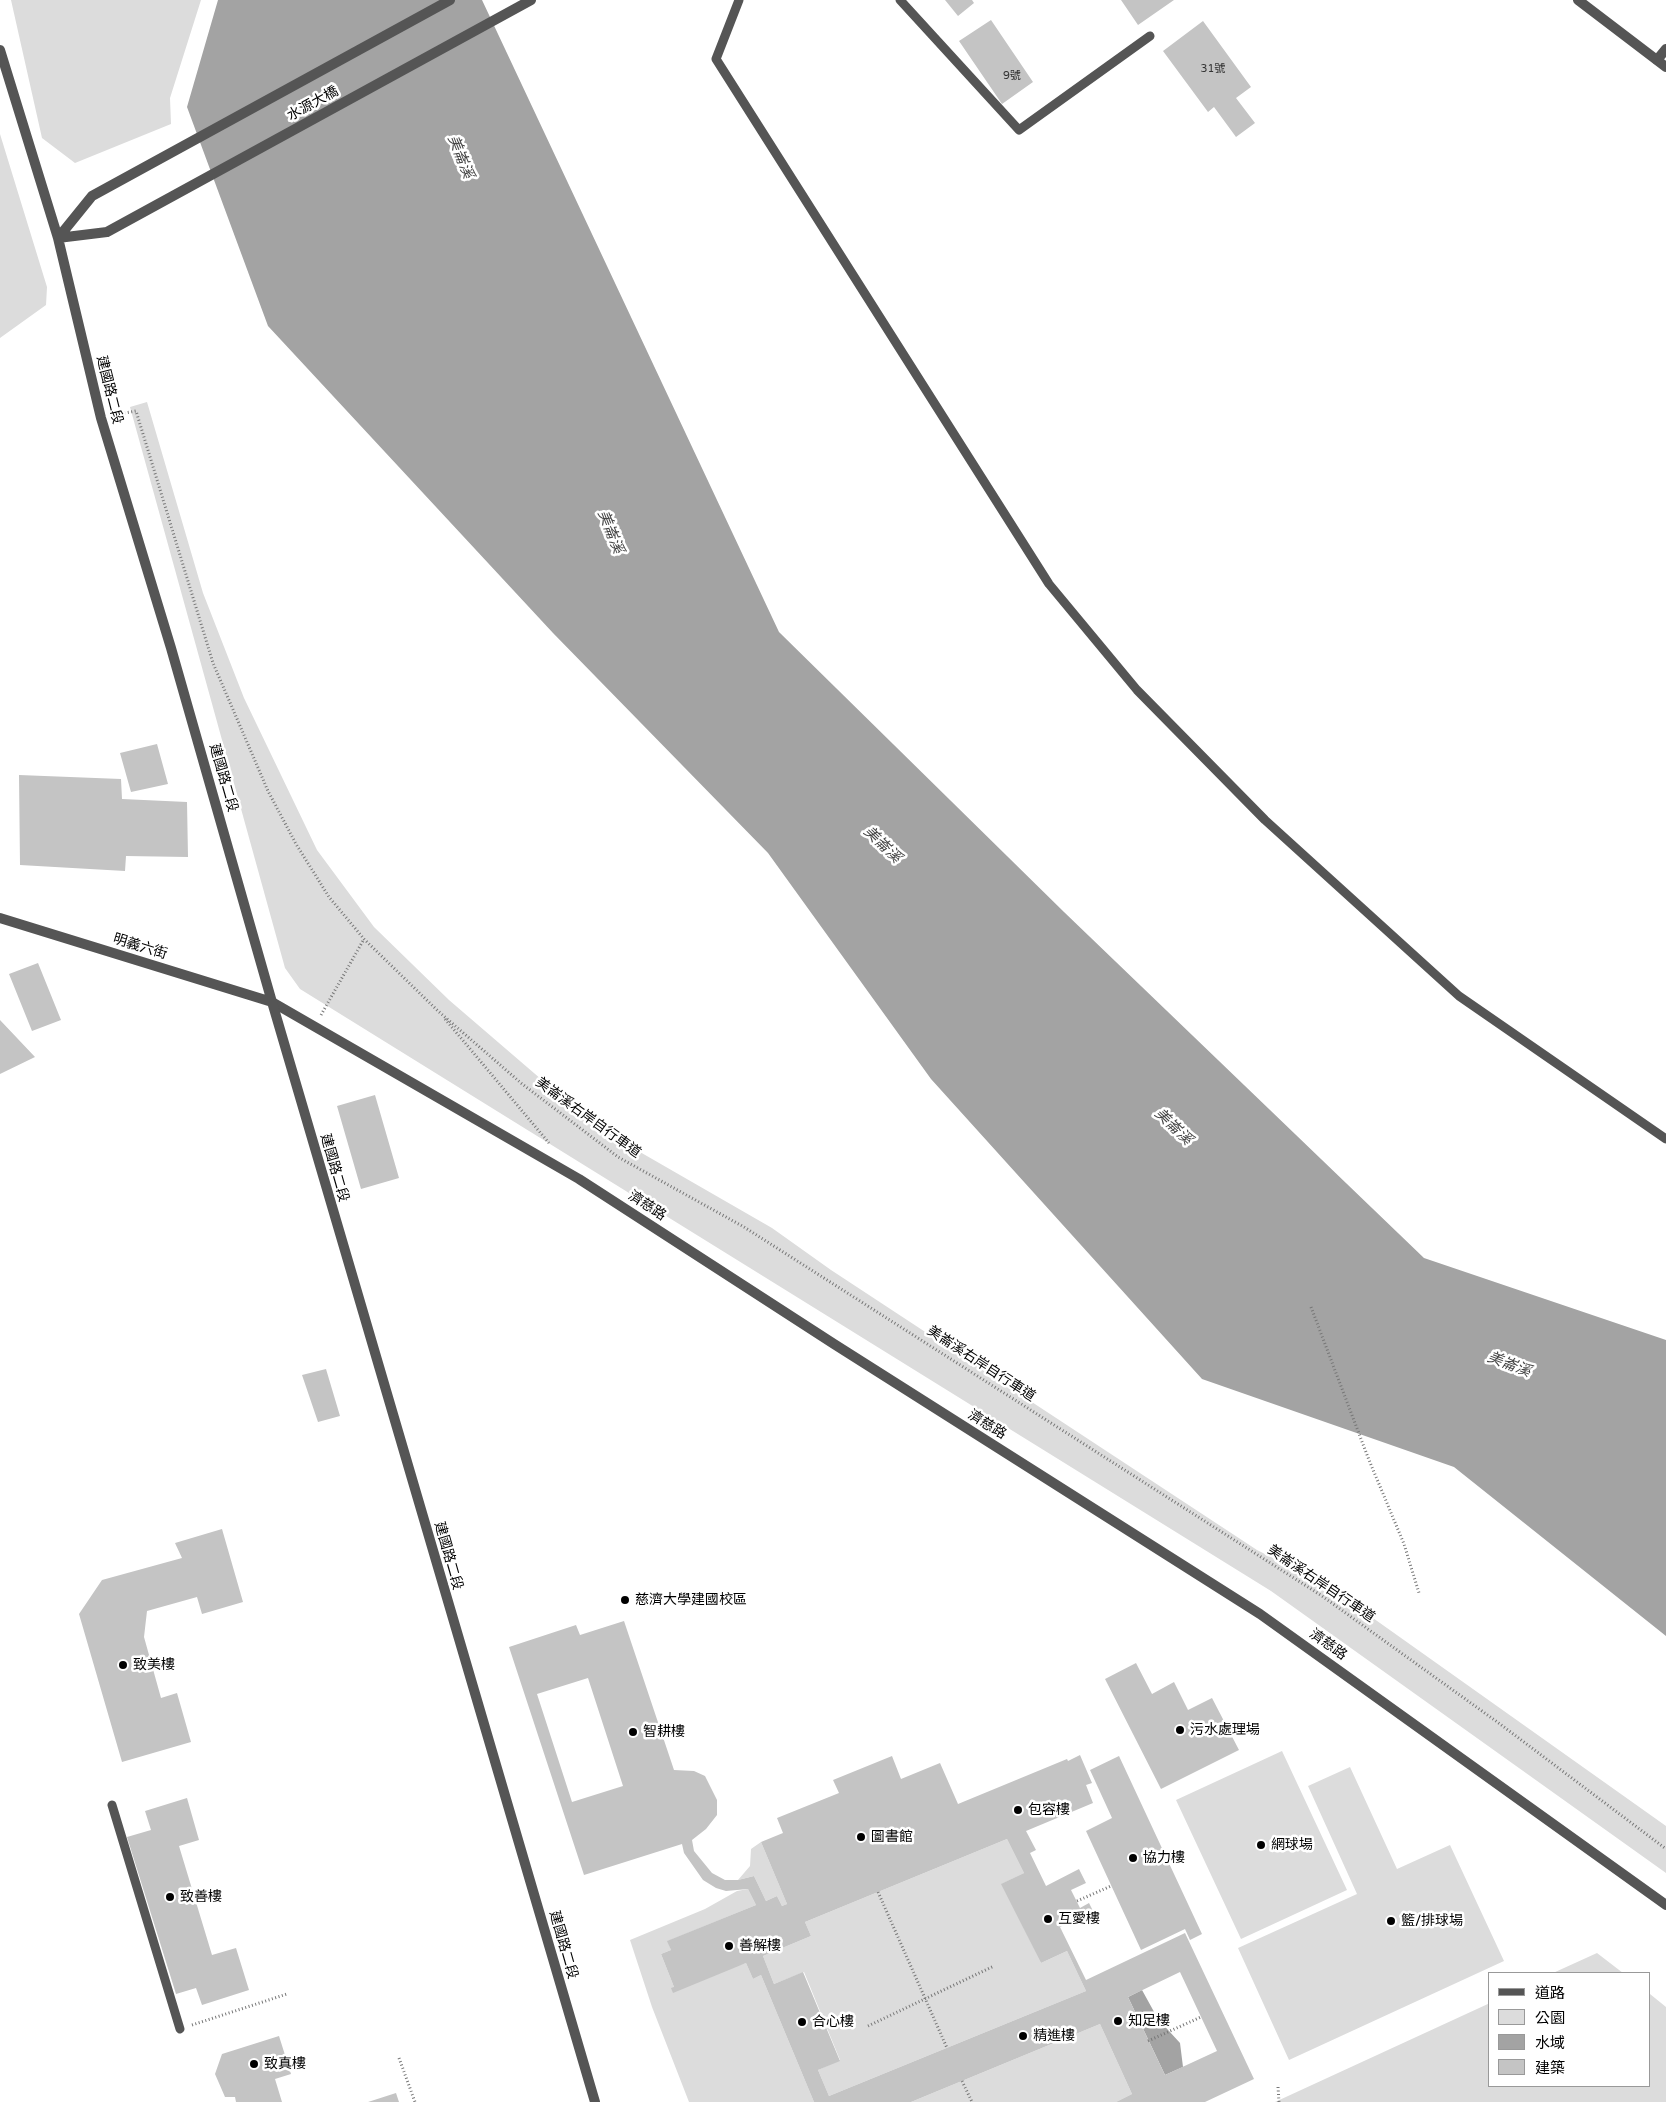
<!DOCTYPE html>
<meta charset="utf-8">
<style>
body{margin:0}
#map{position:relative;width:1666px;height:2102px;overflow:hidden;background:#fff;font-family:"Varela Round","Noto Sans TC",sans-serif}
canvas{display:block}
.legend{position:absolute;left:1488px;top:1972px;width:162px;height:115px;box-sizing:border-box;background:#fff;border:1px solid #999;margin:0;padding:6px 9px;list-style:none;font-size:15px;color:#000}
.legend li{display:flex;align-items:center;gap:10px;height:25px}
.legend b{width:25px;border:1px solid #999}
</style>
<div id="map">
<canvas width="1666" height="2102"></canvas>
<ul class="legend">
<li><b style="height:6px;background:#555"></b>道路</li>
<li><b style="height:14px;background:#dcdcdc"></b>公園</li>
<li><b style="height:14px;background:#a3a3a3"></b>水域</li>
<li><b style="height:14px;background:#c4c4c4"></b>建築</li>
</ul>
</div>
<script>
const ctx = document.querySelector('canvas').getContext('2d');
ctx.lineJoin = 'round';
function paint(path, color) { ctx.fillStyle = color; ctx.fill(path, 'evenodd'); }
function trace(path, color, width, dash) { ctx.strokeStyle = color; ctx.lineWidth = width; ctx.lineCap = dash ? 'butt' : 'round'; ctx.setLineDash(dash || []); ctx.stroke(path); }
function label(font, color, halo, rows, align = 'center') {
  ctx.font = font + ' "Varela Round","Noto Sans TC",sans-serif'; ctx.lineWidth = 5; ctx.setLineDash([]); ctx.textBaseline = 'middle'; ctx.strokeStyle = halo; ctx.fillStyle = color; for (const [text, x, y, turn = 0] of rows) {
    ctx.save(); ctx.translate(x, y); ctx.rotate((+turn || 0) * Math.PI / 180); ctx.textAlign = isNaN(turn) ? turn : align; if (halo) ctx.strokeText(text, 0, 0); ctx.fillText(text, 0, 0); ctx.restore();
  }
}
paint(new Path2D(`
 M11,0H201L170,98L171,124L75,163L42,138Z
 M0,134L47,287L46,305L0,338Z
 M147,402L203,593L244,698L317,850L374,927L449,1000L570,1104L633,1148L772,1228L831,1270L1257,1550L1325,1584L1666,1826V1873L1271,1591L300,989L285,968L130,407Z
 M1282,1751L1347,1890L1241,1939L1176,1800Z
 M1350,1767L1397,1869L1450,1845L1504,1961L1289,2060L1238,1948L1357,1894L1308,1786Z
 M1007,1839L1024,1873L1002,1884L1041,1963L1067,1951L1086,1991L829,2096L818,2070L840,2060L804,1972L774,1984L763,1956L811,1936L805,1922Z
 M761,1842L787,1904L782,1906L777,1896L766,1901L754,1876L738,1880L750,1866L751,1849Z
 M748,1889L756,1905L668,1941L671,1950L661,1954L674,1987L671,1988L746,1963L753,1979L761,1975L814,2102H689L652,2007L630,1940L705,1909L737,1891Z
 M1597,1953L1623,1973H1553Z
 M1650,1994L1666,2007V2102H1275L1490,2003V2086H1650Z
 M1100,2024L1132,2094L1116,2102H911Z`), '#dcdcdc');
paint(new Path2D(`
 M218,0H482L779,632L1064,912L1424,1258L1666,1340V1636L1454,1467L1202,1379L931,1079L768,853L553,633L268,326L187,107Z
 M1142,1990L1158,2019L1180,2043L1183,2067L1165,2075L1128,1997Z`), '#a3a3a3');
paint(new Path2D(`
 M945,0H972L974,3L958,16Z
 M1121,0H1174L1138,25Z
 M991,20L1033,82L1002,104L959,41Z
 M1203,21L1251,87L1236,98L1255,123L1236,137L1214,107L1208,112L1163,51Z
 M157,744L168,784L131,792L120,753Z
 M19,775L121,779L122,799L187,802L188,857L126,856L125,871L20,865Z
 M38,963L61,1020L32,1031L9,974Z
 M0,1020L35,1057L0,1074Z
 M375,1095L399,1178L361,1189L337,1106Z
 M326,1369L340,1416L318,1422L302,1375Z
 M222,1529L243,1602L202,1614L197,1597L147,1611L144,1637L161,1698L177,1693L191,1742L122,1762L79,1614L102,1580L182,1558L175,1543Z
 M624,1621L674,1770L694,1771L705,1776L717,1800V1815L706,1829L692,1840L694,1851L712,1873L725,1880H738L754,1876L766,1901L777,1896L782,1906L787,1904L761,1842L783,1833L777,1818L839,1793L833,1780L892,1756L901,1779L940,1763L958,1804L1067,1759L1068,1761L1080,1755L1092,1783L1086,1785L1093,1803L1026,1831L1036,1850L1030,1853L1046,1886L1079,1869L1086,1883L1071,1890L1080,1908L1089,1903L1093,1911L1060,1927L1086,1980L1185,1933L1254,2079L1205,2102H1116L1132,2094L1100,2024L911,2102H814L761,1975L753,1979L746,1963L673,1993L671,1988L674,1987L661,1954L671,1950L667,1941L756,1905L748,1889L726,1891L716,1888L703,1880L684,1853L682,1844L584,1875L509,1647L576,1625L580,1635ZM588,1678L623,1786L572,1802L537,1694ZM1007,1839L1024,1873L1001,1884L1041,1963L1067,1951L1086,1991L829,2096L818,2070L840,2061L803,1972L774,1984L763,1956L811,1936L805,1922ZM1180,1972L1217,2051L1165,2075L1128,1997Z
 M1136,1663L1152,1694L1174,1682L1188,1710L1212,1698L1239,1750L1161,1789L1105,1679Z
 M1119,1756L1202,1934L1190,1940L1185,1929L1141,1950L1086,1831L1112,1818L1090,1770Z
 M187,1798L199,1840L179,1846L212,1955L236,1948L249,1990L202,2005L196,1988L176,1994L127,1837L151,1830L145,1811Z
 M279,2036L291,2074L275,2079L282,2102H236L235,2097H225L215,2074L222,2054Z
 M396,2093L399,2102H368Z`), '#c4c4c4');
trace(new Path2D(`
 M114,415L136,411L213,663L268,791L296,844L329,897L364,939L438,1011L521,1083L618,1157L744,1227L1322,1596L1500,1724L1666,1849
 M321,1015L364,939
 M445,1019L549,1143
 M1311,1307L1369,1460L1404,1544L1419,1593
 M878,1892L947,2048
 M1077,1901L1111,1886
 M192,2025L287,1994
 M868,2026L994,1966
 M1148,2041L1201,2017
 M399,2058L415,2102
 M962,2081L972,2102
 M1278,2087L1279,2102`), '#777', 3, [1, 2.5]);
trace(new Path2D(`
 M739,0L716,59L1049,584L1137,690L1265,820L1459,996L1666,1139
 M900,0L1019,130L1150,36
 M112,1805L180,2029`), '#555', 9);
trace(new Path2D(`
 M1657,60L1666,49
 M272,1002L579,1179L834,1344L1260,1614L1666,1905`), '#555', 10);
trace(new Path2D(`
 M1578,0L1666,67
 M0,50L58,238L101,418L171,648L272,1002L595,2102
 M58,238L107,232L531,0
 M58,238L92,196L450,0
 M0,918L272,1002`), '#555', 10);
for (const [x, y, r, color] of [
 [625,1600,5,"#000"],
 [123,1665,5,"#000"],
 [1180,1730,5,"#000"],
 [633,1732,5,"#000"],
 [1018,1810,5,"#000"],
 [861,1837,5,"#000"],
 [1261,1845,5,"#000"],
 [1133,1858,5,"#000"],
 [170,1897,5,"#000"],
 [1048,1919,5,"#000"],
 [1391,1921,5,"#000"],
 [729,1946,5,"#000"],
 [1118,2021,5,"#000"],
 [802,2022,5,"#000"],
 [1023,2036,5,"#000"],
 [254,2064,5,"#000"]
]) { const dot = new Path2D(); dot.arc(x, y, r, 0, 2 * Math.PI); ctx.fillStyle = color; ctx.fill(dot); trace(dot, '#fff', 2); }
label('11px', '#313131', null, [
 ["31號",1213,69],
 ["9號",1012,76]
]);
label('14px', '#000', '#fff', [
 ["水源大橋",313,104,-29],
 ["建國路二段",109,390,76],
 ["建國路二段",223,778,74],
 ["明義六街",140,947,17],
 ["美崙溪右岸自行車道",588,1118,36],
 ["建國路二段",334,1168,74],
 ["濟慈路",647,1206,33],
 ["美崙溪右岸自行車道",981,1364,33],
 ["濟慈路",987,1425,32],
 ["建國路二段",448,1556,74],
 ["美崙溪右岸自行車道",1321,1584,34],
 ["濟慈路",1328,1645,36],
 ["建國路二段",563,1945,74]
]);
label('14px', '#000', '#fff', [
 ["慈濟大學建國校區",635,1600],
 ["致美樓",133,1665],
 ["污水處理場",1190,1730],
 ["智耕樓",643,1732],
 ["包容樓",1028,1810],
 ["圖書館",871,1837],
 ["網球場",1271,1845],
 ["協力樓",1143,1858],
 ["致善樓",180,1897],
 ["互愛樓",1058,1919],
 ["籃/排球場",1401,1921],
 ["善解樓",739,1946],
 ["知足樓",1128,2021],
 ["合心樓",812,2022],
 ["精進樓",1033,2036],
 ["致真樓",264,2064]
], 'left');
label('italic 15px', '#444', '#fff', [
 ["美崙溪",460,157,68],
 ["美崙溪",610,532,68],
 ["美崙溪",882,845,44],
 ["美崙溪",1173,1127,44],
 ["美崙溪",1509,1365,21]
]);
</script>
